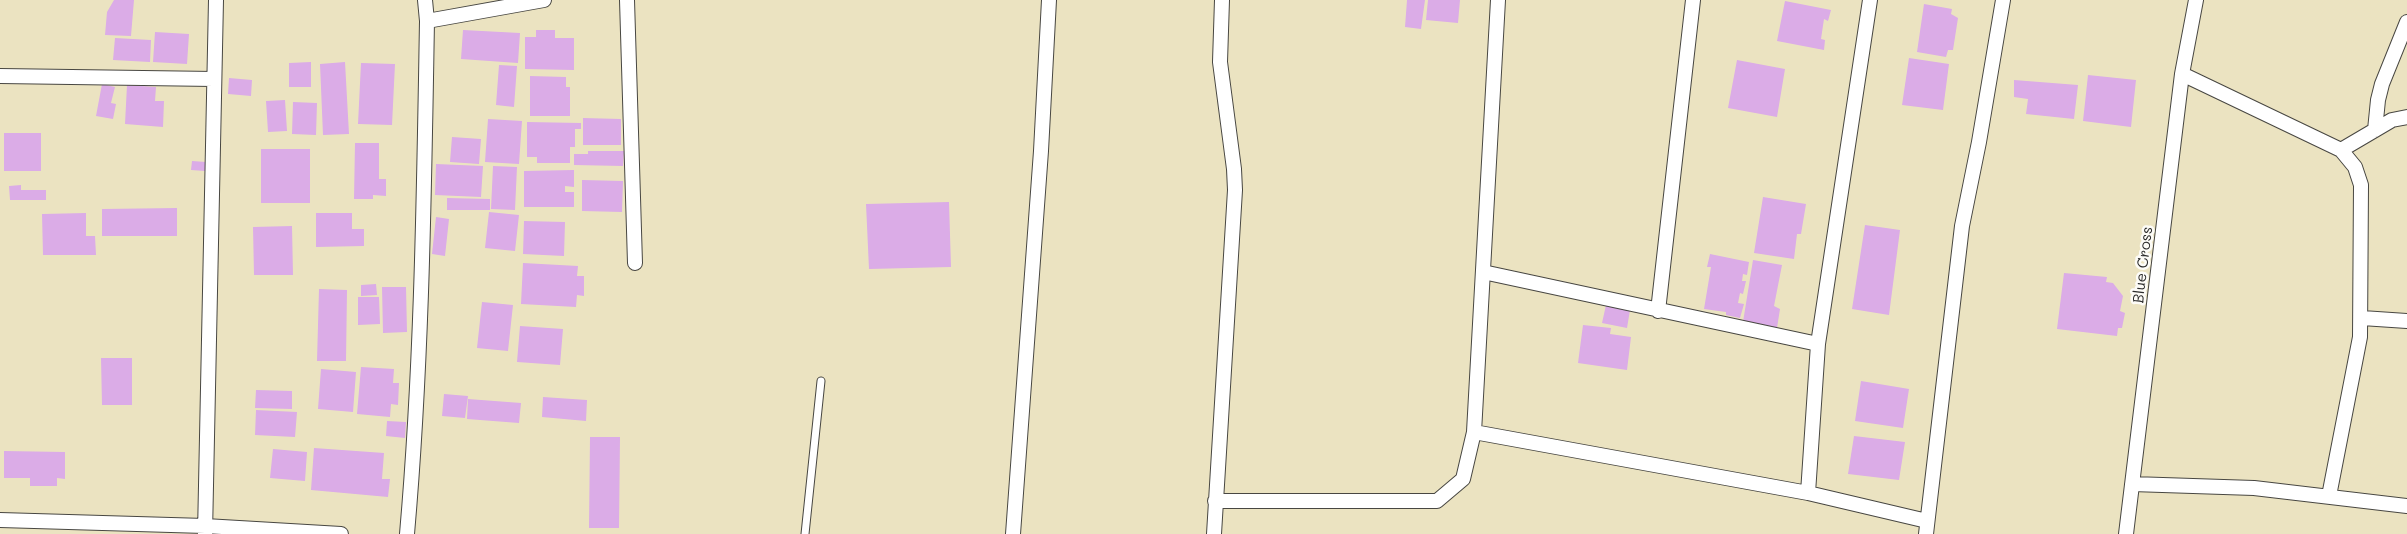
<!DOCTYPE html>
<style>
body{margin:0}
canvas{display:block;background:#ebe3c1}
</style>
<canvas width="2407" height="534"></canvas>
<script>
const ctx = document.querySelector('canvas').getContext('2d');
ctx.lineJoin = 'round';
function paint(path, color) { ctx.fillStyle = color; ctx.fill(path, 'evenodd'); }
function trace(path, color, width, dash) { ctx.strokeStyle = color; ctx.lineWidth = width; ctx.lineCap = dash ? 'butt' : 'round'; ctx.setLineDash(dash || []); ctx.stroke(path); }
function label(font, color, halo, rows, align = 'center') {
  ctx.font = font + ' Mali,sans-serif'; ctx.lineWidth = 5; ctx.setLineDash([]); ctx.textBaseline = 'middle'; ctx.strokeStyle = halo; ctx.fillStyle = color; for (const [text, x, y, turn = 0] of rows) {
    ctx.save(); ctx.translate(x, y); ctx.rotate((+turn || 0) * Math.PI / 180); ctx.textAlign = isNaN(turn) ? turn : align; if (halo) ctx.strokeText(text, 0, 0); ctx.fillText(text, 0, 0); ctx.restore();
  }
}
paint(new Path2D(`
 M114,0H134L131,36L105,35L107,12Z
 M1407,0H1425L1421,29L1405,27Z
 M1428,0H1460L1458,23L1426,20Z
 M1785,1L1831,10L1828,21L1824,19L1821,39L1825,40L1824,50L1777,41Z
 M1924,4L1952,9L1951,14L1958,18L1953,50H1948L1946,57L1917,52Z
 M463,30L520,33L518,63L461,59Z
 M536,30H555V38H574V70L525,69V37H536Z
 M155,32L189,34L187,64L153,62Z
 M115,38L151,40L150,62L113,60Z
 M1909,58L1949,64L1943,110L1902,105Z
 M1737,60L1785,69L1777,117L1728,108Z
 M311,62V87H289V63Z
 M345,62L349,134L323,135L320,64Z
 M361,63L395,64L392,125L358,124Z
 M499,65L517,66L514,107L496,105Z
 M2088,75L2136,80L2131,127L2083,121Z
 M530,76L566,77V87H570V116H530Z
 M229,78L252,80L251,96L228,94Z
 M2014,80L2078,85L2074,119L2026,114L2028,99L2014,97Z
 M102,84L115,87L111,103L116,104L113,119L96,116Z
 M127,85L156,87L155,101H164L163,127L125,124Z
 M285,100L287,131L268,132L266,101Z
 M293,102L317,103L316,135L292,134Z
 M583,118L621,119V145H583Z
 M488,119L522,121L519,164L485,162Z
 M527,122L581,123V129H575V147H570V163H537V157H527Z
 M4,133H41V171H4Z
 M452,137L481,139L479,164L450,162Z
 M355,143H379V179H386V196L373,195V199H354Z
 M261,149H310V203H261Z
 M588,151H624L623,166L574,165V154H588Z
 M192,161L206,162L205,171L191,170Z
 M436,164L483,166L481,197L435,195Z
 M493,166L517,167L515,210L491,209Z
 M574,170V187L565,186V192H574V207H524V171Z
 M582,180L623,181L622,212L582,211Z
 M21,185V190H46V200H10L9,186Z
 M1763,197L1806,204L1801,234H1797L1794,259L1754,253Z
 M447,198L490,199V210H447Z
 M949,202L951,267L869,269L866,204Z
 M177,208V236H102V209Z
 M489,212L519,215L515,251L485,248Z
 M86,213V236H95L96,255H43L42,214Z
 M316,213H352V229H364V246L316,247Z
 M436,217L449,219L445,256L432,254Z
 M524,221L565,222L564,256L523,254Z
 M1865,225L1900,230L1889,315L1852,309Z
 M292,226L293,275H254L253,227Z
 M1710,254L1749,262L1747,275L1743,274L1742,281H1746L1743,294L1740,293L1738,303L1744,304L1740,318L1726,315V312L1704,309L1711,267H1707Z
 M1753,260L1782,265L1774,306L1780,309L1777,328L1743,322Z
 M523,263L578,266L577,276H584V296L577,295L576,307L521,304Z
 M2064,273L2107,277L2106,282L2113,283L2123,296L2120,311L2125,313L2122,328H2118L2117,336L2057,329Z
 M376,284L377,295L361,296V285Z
 M382,287H406L407,332L383,333Z
 M319,289L347,290L346,361H317Z
 M358,297H379L380,324L358,325Z
 M482,302L513,305L508,351L477,348Z
 M1606,305L1630,310L1627,328L1602,323Z
 M1583,325L1611,328L1610,334L1631,337L1627,370L1578,363Z
 M520,326L563,329L560,365L517,362Z
 M101,358H132V405H102Z
 M361,367L394,369L393,383H399L398,405L391,404L390,417L357,414Z
 M321,369L356,372L353,412L318,409Z
 M1861,381L1909,389L1903,428L1855,421Z
 M256,390L292,391V409L255,408Z
 M444,394L468,396L465,418L442,416Z
 M543,397L587,400L586,421L542,417Z
 M468,399L521,403L519,423L467,419Z
 M256,410L297,412L295,437L255,435Z
 M387,421L406,422L405,438L386,436Z
 M1854,436L1905,442L1899,480L1848,474Z
 M590,437H620L619,528H589Z
 M314,448L384,453L382,479H390L388,497L311,490Z
 M273,449L307,452L305,481L270,478Z
 M4,451L65,452V479L57,478V486H30V478H4Z`), '#dbace7');
const lane = new Path2D(`
 M805,534L821,381`);
const street = new Path2D(`
 M627,0L635,263
 M427,21L544,0
 M2182,74L2341,150L2355,167L2361,185L2360,337L2329,496
 M0,76L214,79
 M2375,130L2378,100L2382,84L2407,22
 M2341,150L2392,120L2407,117
 M1483,272L1818,344
 M1658,311L1693,0
 M2362,318L2407,321
 M1474,432L1808,493L1927,521
 M2132,484L2254,488L2407,506
 M1808,493L1818,344L1870,0
 M1215,501H1437L1463,479L1474,432L1498,0
 M0,520L205,526L341,534
 M205,534L216,0
 M407,534C422,363 424,192 427,21L425,0
 M1013,534L1041,151L1049,0
 M1214,534L1235,190L1234,169L1220,62L1222,0
 M1926,534L1962,226L1979,142L2003,0
 M2126,534L2182,74L2196,0`);
trace(lane, '#484742', 9);
trace(street, '#484742', 16);
trace(lane, '#fff', 7);
trace(street, '#fff', 14);
label('15px', '#2b2b2b', '#fdfcf7', [
 ["Blue Cross",2143,265,-83]
]);
</script>
